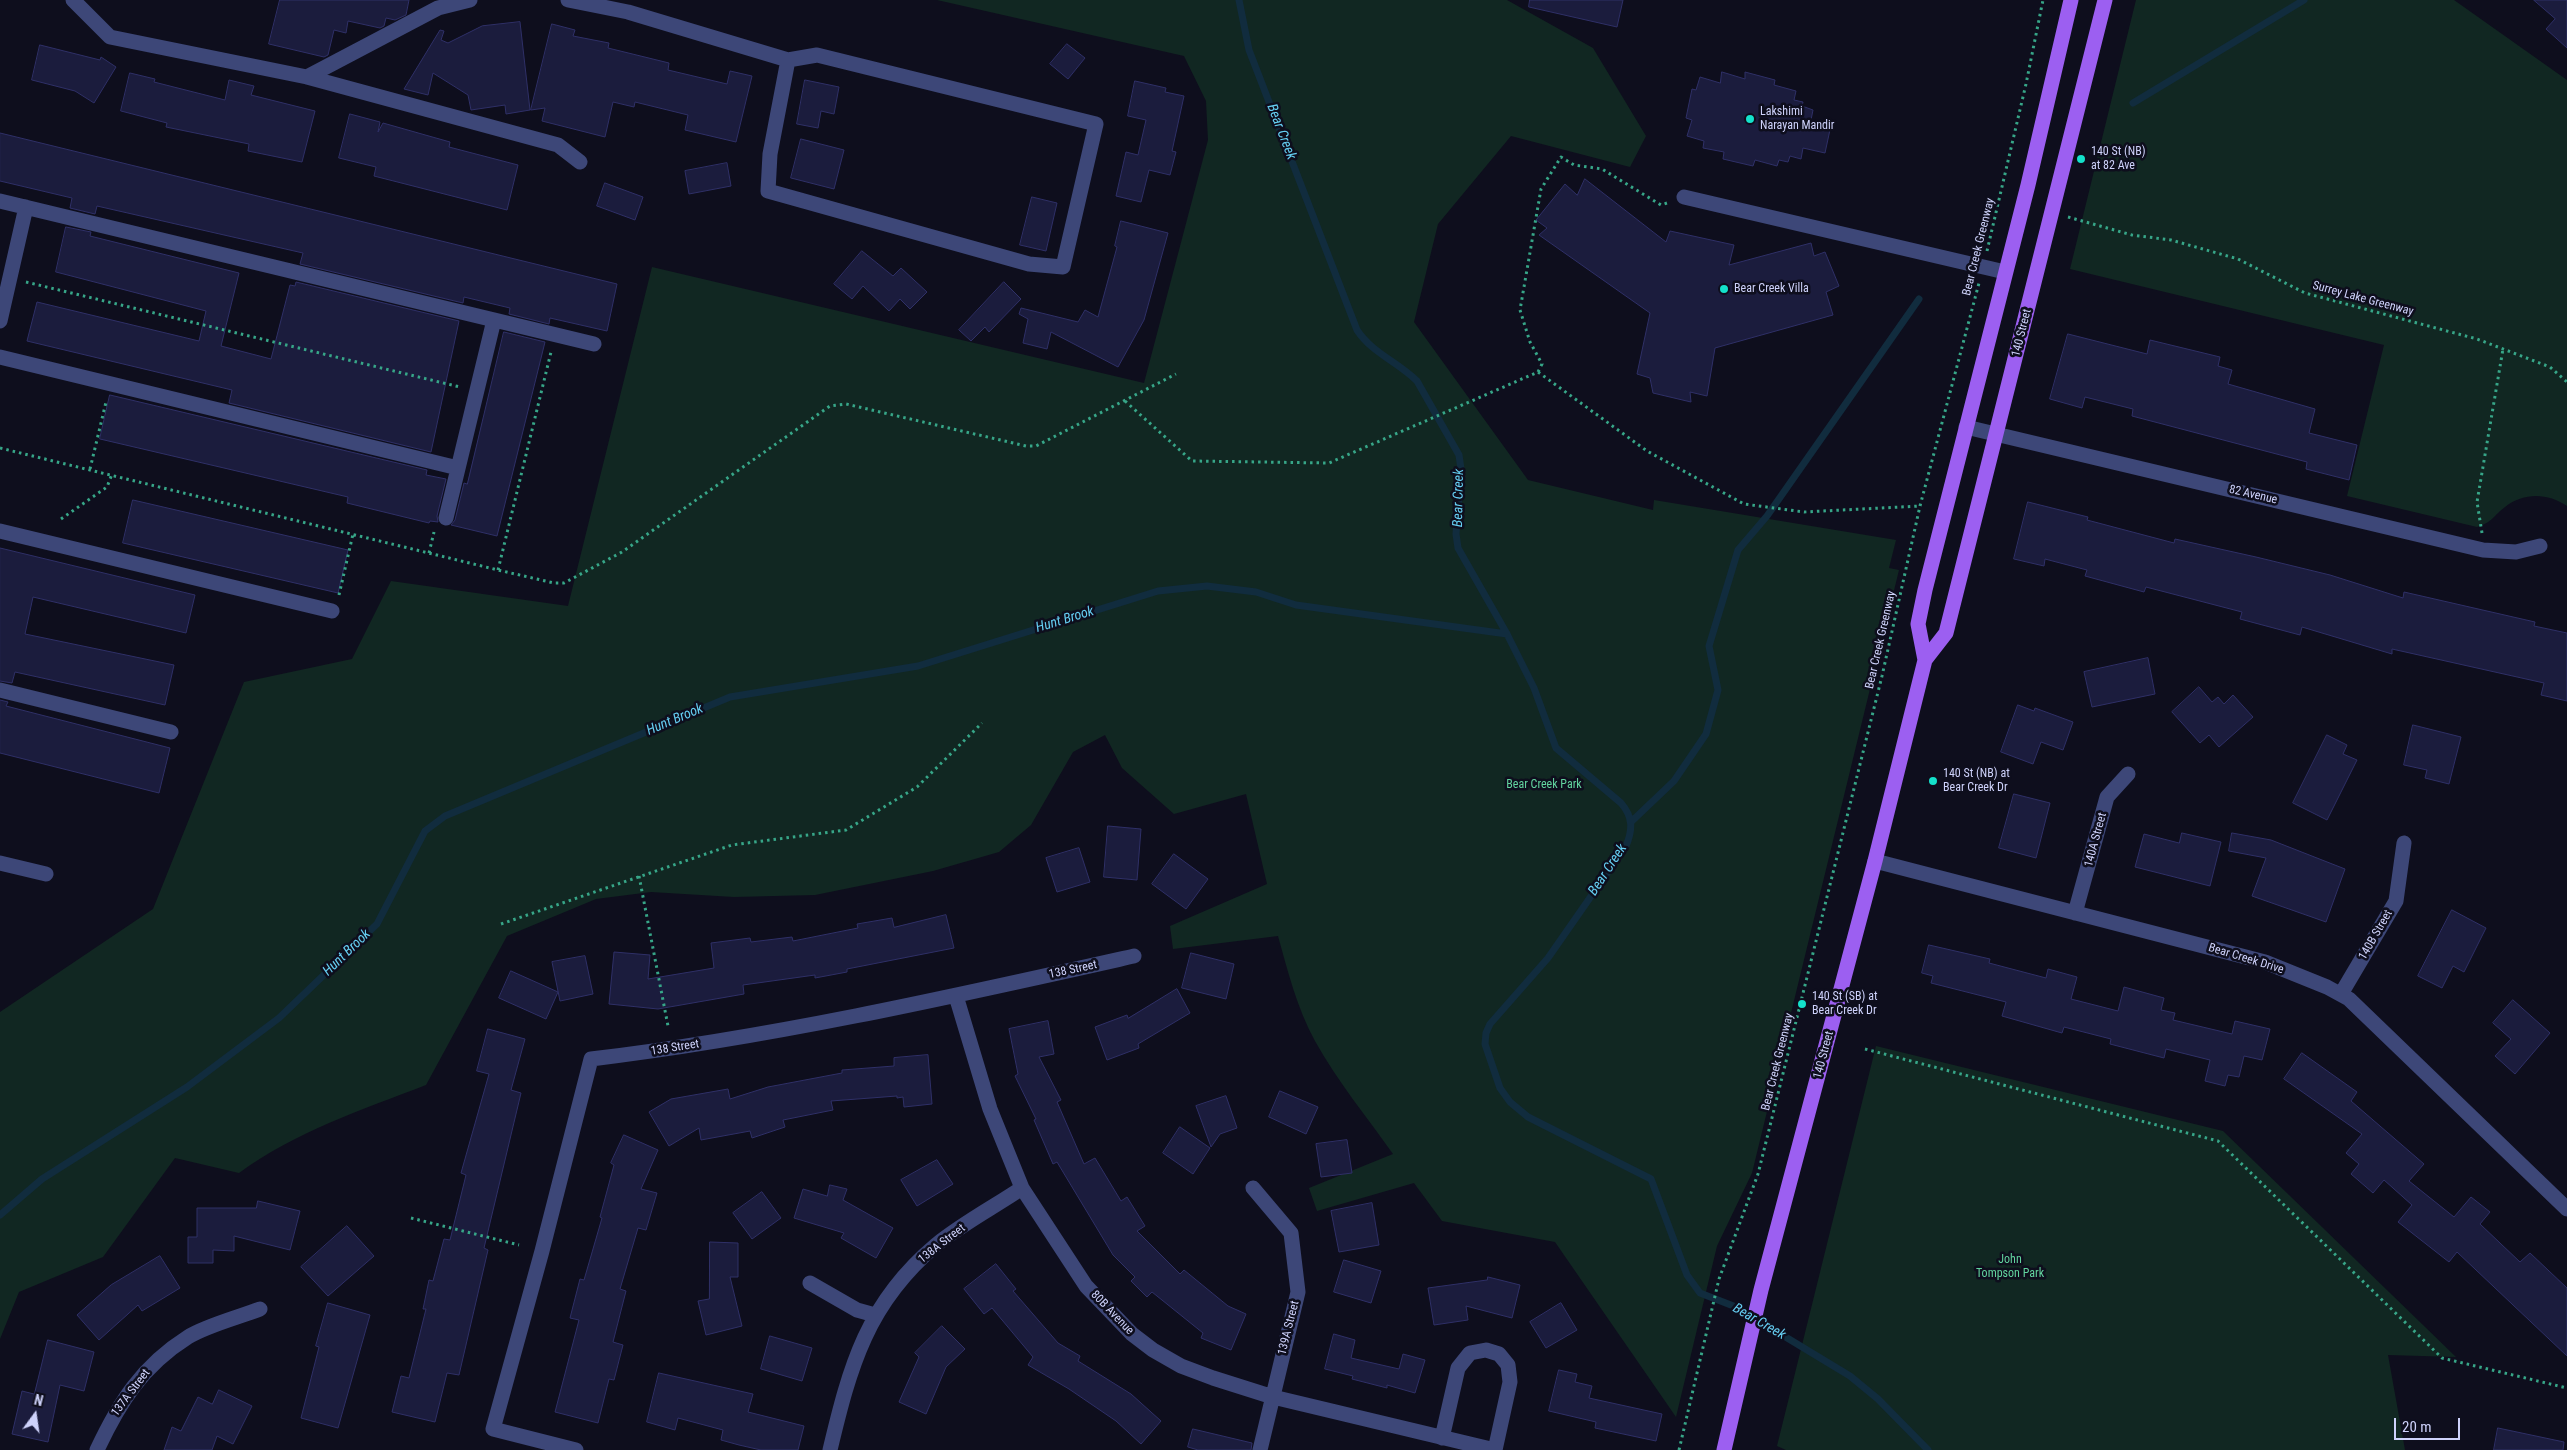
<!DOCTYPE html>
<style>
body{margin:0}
#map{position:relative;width:2567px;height:1450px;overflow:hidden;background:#0e0e1d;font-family:"Roboto Condensed",sans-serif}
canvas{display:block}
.north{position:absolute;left:10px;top:1390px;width:50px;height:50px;-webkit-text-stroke:4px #0e0e1d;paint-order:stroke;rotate:14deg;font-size:14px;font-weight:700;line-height:20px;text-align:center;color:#ced2fb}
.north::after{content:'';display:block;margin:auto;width:18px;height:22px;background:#ced2fb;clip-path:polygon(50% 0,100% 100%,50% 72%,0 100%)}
.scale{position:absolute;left:2394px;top:1418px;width:66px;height:22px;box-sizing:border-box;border:2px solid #ced2fb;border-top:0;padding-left:6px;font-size:15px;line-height:18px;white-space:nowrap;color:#ced2fb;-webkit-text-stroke:4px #0e0e1d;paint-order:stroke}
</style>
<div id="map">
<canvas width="2567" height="1450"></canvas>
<div class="north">N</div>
<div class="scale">20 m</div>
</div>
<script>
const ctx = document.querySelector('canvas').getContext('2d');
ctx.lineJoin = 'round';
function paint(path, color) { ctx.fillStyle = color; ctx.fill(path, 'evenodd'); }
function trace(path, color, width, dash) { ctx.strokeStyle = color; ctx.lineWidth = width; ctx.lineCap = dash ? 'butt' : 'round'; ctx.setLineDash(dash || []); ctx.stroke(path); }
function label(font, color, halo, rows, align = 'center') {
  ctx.font = font + ' "Roboto Condensed",sans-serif'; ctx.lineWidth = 5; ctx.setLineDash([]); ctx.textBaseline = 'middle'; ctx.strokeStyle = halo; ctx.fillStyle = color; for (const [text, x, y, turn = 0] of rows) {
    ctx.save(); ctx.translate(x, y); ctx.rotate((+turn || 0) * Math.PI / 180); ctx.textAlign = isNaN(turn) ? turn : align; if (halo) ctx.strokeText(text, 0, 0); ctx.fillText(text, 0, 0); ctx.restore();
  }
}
paint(new Path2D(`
 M937,0H1507L1593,48L1646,136L1630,167L1511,136L1438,224L1414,322L1528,480L1653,510L1654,500L1896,540L1889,568L1899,570L1752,1173L1717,1246L1676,1417L1555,1242L1442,1221L1414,1183L1317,1211L1309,1188L1393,1154C1367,1117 1337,1081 1315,1041C1297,1008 1288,972 1278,936L1173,949L1170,926L1267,884L1246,794L1174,814L1122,768L1105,735L1073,752L1031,825L999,852L933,871L815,895L734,897L651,892L596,899L507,936L426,1085C361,1110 295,1132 239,1173L175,1158L103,1257L19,1292L0,1339V1012L153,909L244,682L352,659L391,581L568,606L652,267L1144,383L1208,140L1206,101L1184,56Z
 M2136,0H2454L2567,80V506C2548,493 2524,492 2505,507C2493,516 2493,522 2477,527L2347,496L2384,345L2070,269Z
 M1876,1046L2223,1131L2456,1357L2388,1355L2405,1450H1786L1777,1446Z`), '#112722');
trace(new Path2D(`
 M1239,0L1249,50L1357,330C1372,353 1398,362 1417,381L1459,455L1461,469L1456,534L1458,548L1507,634L1534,688L1556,748L1621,803C1633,817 1633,829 1626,846L1548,958L1490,1024L1486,1033L1485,1044L1500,1088L1510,1102L1528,1117L1651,1179L1687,1275L1700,1293L1736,1307L1850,1376L1878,1399L1928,1450
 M2133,103L2304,0
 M1632,821L1674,781L1706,734L1718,690L1709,646L1738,550L1767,516L1919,299
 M0,1215L42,1179L187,1087L279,1018L377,924L425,831L445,816L730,697L918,666L1158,591L1207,586L1256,592L1296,605L1507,634`), '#112c3e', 7);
const building = new Path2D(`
 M280,0H409L406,15L395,20L386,18L384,26L380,28L348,21L346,33L334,30L328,55L324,57L269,44Z
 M1530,0H1623L1617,27L1529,7Z
 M2534,0H2567V48L2546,29L2555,19Z
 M520,22L530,110L506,114L505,105L471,110L468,95L433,73L428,95L404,89L440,30L444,31L441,40L448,43L482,26Z
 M552,24L575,30L573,36L609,43L608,48L669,63L668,70L727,84L730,71L752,76L736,142L685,130L688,115L635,102L634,107L613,102L605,137L542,121L545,108L531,110Z
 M1067,44L1085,58L1068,79L1050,64Z
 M40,45L100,60L101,57L116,67L94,103L75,91L32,80Z
 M1722,72L1745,79V72L1775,80L1774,85L1796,91L1794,100L1803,102L1802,106L1813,110L1811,120L1831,125L1825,153L1803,148L1801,159L1790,156L1788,162L1779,160L1777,166L1755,160L1753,166L1723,159L1724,152L1703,148L1704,141L1687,136L1692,120L1686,118L1692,89L1696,90L1700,77L1720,83Z
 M130,73L155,79L154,82L225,100L229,80L254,86L251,95L315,111L302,162L248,151L249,144L166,127L167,123L121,111Z
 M805,80L839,87L834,114L821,111L818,128L797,124Z
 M1135,81L1166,88L1165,92L1184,96L1172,151L1176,152L1170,175L1149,170L1141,202L1116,196L1126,152L1138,155L1146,120L1128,116Z
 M350,114L380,122L378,132L383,123L450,142L449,147L518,165L507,210L374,176L376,167L339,158Z
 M0,133L617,284L607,331L550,318L549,324L509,314L510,308L464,297L463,303L300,264L303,253L97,206L95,214L70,208L72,198L0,181Z
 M801,139L844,150L834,189L791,178Z
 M727,163L731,186L689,194L685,171Z
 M1585,179L1666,242L1670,231L1734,245L1729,265L1811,243L1814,256L1825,252L1839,286L1826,292L1833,315L1715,348L1707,396L1690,392L1691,402L1653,393L1650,378L1637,374L1650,313L1539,235L1547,228L1536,220L1565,184L1577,195Z
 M605,183L643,197L635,220L597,206Z
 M1032,197L1057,203L1046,251L1020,245Z
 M1121,221L1168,233L1144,320L1118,367L1051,332L1047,349L1023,343L1028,319L1019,314L1021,308L1078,322L1085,310L1098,317L1117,247L1115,246Z
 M66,227L91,232L90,236L239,273L221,346L271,359L290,285L295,286L296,282L459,321L431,452L229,403L232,390L27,341L37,302L199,341L206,311L56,272Z
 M862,251L893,276L901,268L927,292L910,309L900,299L889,311L863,286L852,299L834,284Z
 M1004,282L1021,299L989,332L985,327L971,341L959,330Z
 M504,332L545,342L497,536L451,525L455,520L464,483L467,484Z
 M2068,334L2147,354L2150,340L2220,357L2218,366L2232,370L2228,384L2315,409L2309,433L2357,445L2349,480L2306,469L2307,462L2132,416L2133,409L2085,397L2082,408L2050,399Z
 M110,395L427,470L426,475L446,479L437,516L438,522L430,521L429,523L347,503L348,497L100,439Z
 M133,500L348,550L338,593L123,543Z
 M2028,502L2088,517L2087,520L2174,543L2175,539L2256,557L2330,575L2403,598L2404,592L2535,622L2534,626L2567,633V701L2541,695L2544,683L2392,649V654L2302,627L2300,635L2240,619L2242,612L2146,587L2144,592L2085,576L2087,570L2045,559L2044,566L2014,559Z
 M0,548L195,595L186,633L33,597L25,634L174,665L165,705L15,672L12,683L0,681Z
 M2148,658L2155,694L2092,707L2084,672Z
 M2199,687L2212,702L2218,697L2224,704L2233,695L2253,717L2219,747L2209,735L2200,743L2172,712Z
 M0,700L8,702L6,706L170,748L159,793L0,753Z
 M2018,705L2034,711L2035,708L2073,722L2063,750L2041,742L2033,764L2001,752Z
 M2413,725L2461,737L2449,784L2425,778L2427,770L2404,765Z
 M2327,735L2347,745L2343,754L2357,760L2327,820L2293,803Z
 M2014,794L2050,803L2036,858L1999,848Z
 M1108,826L1141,829L1137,880L1104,877Z
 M2182,833L2221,842L2210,886L2135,867L2144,834L2179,843Z
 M2232,833L2271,840L2345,869L2326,922L2252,896L2266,858L2229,851Z
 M1079,848L1090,882L1057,892L1046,858Z
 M1174,854L1208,879L1186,909L1152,884Z
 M2452,910L2486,928L2464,972L2453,966L2442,988L2418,976Z
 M946,915L954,948L847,969V972L815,978V975L743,985L744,994L658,1009L609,1004L614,952L650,955L648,979L714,968L711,943L750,938L751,942L792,937L793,941L858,928L857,924L892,918L894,927Z
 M1929,945L1990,959L1989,963L2046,978L2048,969L2077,977L2071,999L2118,1011L2124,987L2164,998L2161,1010L2175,1013L2173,1020L2232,1034L2235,1021L2270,1029L2262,1060L2244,1056L2239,1077L2228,1075L2225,1086L2205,1081L2210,1060L2166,1049L2164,1058L2110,1044L2111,1039L2064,1027L2062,1033L2002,1016L2006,1002L1931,983L1933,976L1922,973Z
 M1191,953L1234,964L1226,999L1182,988Z
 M585,956L593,994L560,1001L552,962Z
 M511,971L558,992L546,1019L499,998Z
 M1177,989L1190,1013L1138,1044L1139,1048L1107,1060L1095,1027L1127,1015L1128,1018Z
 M2513,1000L2550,1033L2515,1074L2495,1056L2511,1039L2493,1023Z
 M1048,1021L1054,1054L1039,1057L1061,1100L1057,1102L1084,1164L1095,1158L1121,1201L1127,1197L1145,1226L1137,1231L1180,1274L1184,1270L1228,1306L1246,1314L1231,1350L1201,1338L1203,1333L1152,1292L1147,1297L1131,1281L1135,1277L1113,1255L1057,1162L1053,1164L1034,1120L1036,1119L1015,1076L1018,1074L1009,1029Z
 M488,1029L525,1039L511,1090L521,1093L484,1248L488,1250L459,1375L447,1373L435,1422L392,1412L401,1376L409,1378L426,1309H423L429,1280L433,1281L444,1239L450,1240L466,1175L461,1173L489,1074L477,1071Z
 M2302,1053L2357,1092L2351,1101L2424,1164L2409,1181L2454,1217L2471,1197L2490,1212L2480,1224L2520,1262L2530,1253L2567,1288V1356L2457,1252L2449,1262L2398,1222L2412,1205L2384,1180L2373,1193L2351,1174L2359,1164L2346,1153L2362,1134L2284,1079Z
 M928,1055L932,1104L904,1107L903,1097L897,1098V1096L831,1101L833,1110L783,1120L785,1127L752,1138L750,1131L701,1140L699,1128L669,1146L649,1112L671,1099L728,1089L730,1099L768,1087L842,1073V1070L894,1066V1058Z
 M1280,1091L1318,1107L1306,1134L1269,1117Z
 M1226,1096L1237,1128L1220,1134L1211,1147L1196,1106Z
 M1180,1127L1210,1148L1193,1174L1163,1153Z
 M624,1135L658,1150L641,1189L657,1193L646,1230L638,1228L620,1289L626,1291L613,1342L623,1345L614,1380L609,1379L598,1423L555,1412L579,1320L570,1318L580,1279L584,1280L602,1218L600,1217L614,1165L611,1163Z
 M1347,1140L1352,1173L1321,1177L1316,1144Z
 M937,1160L953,1184L917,1206L901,1180Z
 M830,1185L847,1189L843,1200L893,1228L876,1258L841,1238L844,1233L794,1218L803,1189L827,1196Z
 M762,1192L781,1218L752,1239L733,1213Z
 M258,1201L300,1211L290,1250L234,1236V1251L213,1250V1263H188V1237H197V1208H256Z
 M1372,1203L1379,1245L1339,1252L1331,1211Z
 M347,1226L374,1256L328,1296L301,1267Z
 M710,1242L738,1243V1277H730L742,1326L706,1335L698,1301L709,1299Z
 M160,1256L180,1288L142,1311L138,1305L99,1340L77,1315L111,1285Z
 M1344,1260L1381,1271L1371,1303L1334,1292Z
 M996,1264L1016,1289L1013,1291L1058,1343L1080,1356L1078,1361L1131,1394L1161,1421L1141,1444L1116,1421L1069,1389L1028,1365L1033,1357L992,1308L984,1314L964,1289Z
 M1488,1277L1520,1285L1512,1318L1466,1306L1468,1320L1434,1325L1428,1288L1487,1280Z
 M328,1303L370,1315L338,1428L301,1418L319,1347L316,1346Z
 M1561,1303L1577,1330L1546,1348L1530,1322Z
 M942,1326L965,1349L946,1367L926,1414L899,1402L919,1357L915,1353Z
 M1334,1334L1355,1340L1351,1358L1399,1369L1403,1354L1425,1360L1415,1393L1387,1385V1388L1352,1379L1353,1376L1325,1369Z
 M770,1336L812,1348L802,1381L761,1369Z
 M48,1340L94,1352L84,1391L60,1385L48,1442L12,1434L22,1391L34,1394Z
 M1559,1370L1577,1374L1575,1382L1592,1386L1589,1398L1662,1414L1656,1441L1595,1428L1596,1422L1549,1411Z
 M659,1373L753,1394L748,1412L804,1426L798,1450H761L739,1445L721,1440L723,1430L678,1418L675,1430L647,1422Z
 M219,1390L252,1406L233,1444L217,1436L212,1450H164L172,1427L181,1431L198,1397L212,1404Z
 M2498,1428L2564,1442L2563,1450H2494Z
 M1193,1429L1252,1443L1251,1450H1198L1188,1447Z`);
paint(building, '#1b1c3d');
trace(building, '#2f3067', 1);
trace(new Path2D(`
 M2068,217L2132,235L2171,240L2238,259L2305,293L2477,339L2550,367L2567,382
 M1987,251L2026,84L2043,0
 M26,282L460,387
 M1538,372L1542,364L1530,342L1520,310L1541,189L1561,157L1574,165L1602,169L1661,205L1667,203
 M1125,401L1192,461L1329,463L1538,372L1647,451L1744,504L1804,512L1920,506
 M0,448L498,570L554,583H564L622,552L830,406L846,404L1026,446H1036L1176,374
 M90,469L106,402
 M61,519L107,487L112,474
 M2482,533L2477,502L2503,349
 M429,553L434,532
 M498,570L551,352
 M339,595L353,534
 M639,876L668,1026
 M501,924L732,845L846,830L917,787L982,723
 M1865,1049L2218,1141L2442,1358L2567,1388
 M411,1218L519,1245
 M1679,1450L1719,1279L1758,1174L1882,676L1920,506L1979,283`), '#37a688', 3, [2.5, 4]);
trace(new Path2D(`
 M73,0L110,37L307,77L558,145L580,162
 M568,0L628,12L788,60L817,55L1096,124L1063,267L1029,264L768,191L770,154L788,60
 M307,77L438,8L470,0
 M1684,197L2005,272
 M0,201L594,344
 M0,321L26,207
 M0,357L458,468
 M1966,427L2483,550L2516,552L2540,546
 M446,518L494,320
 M0,531L332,611
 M0,690L171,732
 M1875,861L2265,962L2327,987L2349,999L2567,1209
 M0,863L46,874
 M2075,913L2107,797L2128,774
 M2341,994L2396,901L2404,843
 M956,996L990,1109L1022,1188L1086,1286L1132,1334L1153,1350L1181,1366L1213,1378L1273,1397L1495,1450
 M1253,1188L1291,1233L1298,1292L1260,1450
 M810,1283L857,1310L875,1315
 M1442,1438L1458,1368L1470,1353L1486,1350L1499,1354L1508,1365L1510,1382L1495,1450
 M97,1450C119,1403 142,1366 188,1337C205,1326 239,1317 260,1309
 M576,1450L493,1429L542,1251L591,1059C774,1037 955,996 1134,956
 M830,1450C850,1366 867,1303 936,1245C963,1223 994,1207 1022,1188`), '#3d4778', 15);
trace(new Path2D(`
 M1925,660L1918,624L1925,590L2028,185L2071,0
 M1724,1450L1761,1290L1875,861L1925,660L1946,633L2105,0`), '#9c5ff1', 15);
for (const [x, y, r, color] of [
 [1750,119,5,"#14e1cb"],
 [2081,159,5,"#14e1cb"],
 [1724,289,5,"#14e1cb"],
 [1933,781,5,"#14e1cb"],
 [1802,1004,5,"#14e1cb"]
]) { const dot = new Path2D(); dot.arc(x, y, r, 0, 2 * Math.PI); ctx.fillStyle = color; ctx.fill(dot); trace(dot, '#0e0e1d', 2); }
label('12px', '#ced2fb', '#0e0e1d', [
 ["Lakshimi",1760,112],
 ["Narayan Mandir",1760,126],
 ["140 St (NB)",2091,152],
 ["at 82 Ave",2091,166],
 ["Bear Creek Villa",1734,289],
 ["140 St (NB) at",1943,774],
 ["Bear Creek Dr",1943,788],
 ["140 St (SB) at",1812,997],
 ["Bear Creek Dr",1812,1011]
], 'left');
label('12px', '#ced2fb', '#0e0e1d', [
 ["Bear Creek Greenway",1979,247,-76],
 ["Surrey Lake Greenway",2363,299,15],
 ["140 Street",2022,333,-76],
 ["82 Avenue",2253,495,13],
 ["Bear Creek Greenway",1881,640,-77],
 ["140A Street",2096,840,-75],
 ["140B Street",2376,935,-60],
 ["Bear Creek Drive",2246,959,17],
 ["138 Street",1073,970,-12],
 ["138 Street",675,1048,-9],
 ["140 Street",1824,1055,-75],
 ["Bear Creek Greenway",1778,1062,-76],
 ["138A Street",942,1244,-38],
 ["80B Avenue",1112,1313,46],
 ["139A Street",1289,1328,-76],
 ["137A Street",131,1393,-53]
]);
label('12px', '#62d49f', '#0e0e1d', [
 ["Bear Creek Park",1544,785],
 ["John",2010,1260],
 ["Tompson Park",2010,1274]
]);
label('italic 14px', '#65cef2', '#0e0e1d', [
 ["Bear Creek",1281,132,69],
 ["Bear Creek",1459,498,-89],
 ["Hunt Brook",1065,620,-17],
 ["Hunt Brook",675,720,-23],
 ["Bear Creek",1608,870,-57],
 ["Hunt Brook",347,953,-44],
 ["Bear Creek",1759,1322,30]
]);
</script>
